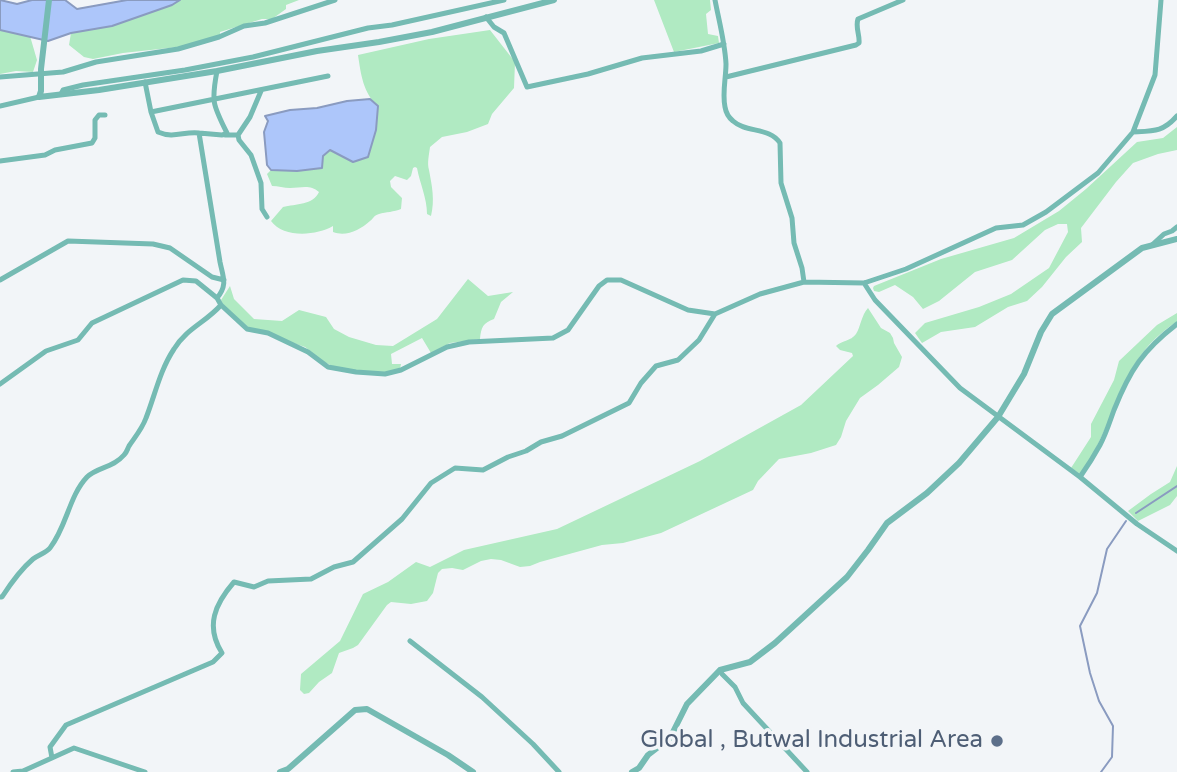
<!DOCTYPE html>
<style>
body{margin:0}
canvas{display:block;background:#f2f5f8}
</style>
<canvas width="1177" height="772"></canvas>
<script>
const ctx = document.querySelector('canvas').getContext('2d');
ctx.lineJoin = 'round';
function paint(path, color) { ctx.fillStyle = color; ctx.fill(path, 'evenodd'); }
function trace(path, color, width, dash) { ctx.strokeStyle = color; ctx.lineWidth = width; ctx.lineCap = dash ? 'butt' : 'round'; ctx.setLineDash(dash || []); ctx.stroke(path); }
function label(font, color, halo, rows, align = 'center') {
  ctx.font = font + ' "Varela Round",sans-serif'; ctx.lineWidth = 7; ctx.setLineDash([]); ctx.textBaseline = 'middle'; ctx.strokeStyle = halo; ctx.fillStyle = color; for (const [text, x, y, turn = 0] of rows) {
    ctx.save(); ctx.translate(x, y); ctx.rotate((+turn || 0) * Math.PI / 180); ctx.textAlign = isNaN(turn) ? turn : align; if (halo) ctx.strokeText(text, 0, 0); ctx.fillText(text, 0, 0); ctx.restore();
  }
}
paint(new Path2D(`
 M180,0H299L286,5V9L272,19H262L220,32V36L178,47L123,53L93,59L84,57L69,45L71,33L112,26L172,5Z
 M654,0H710L711,10L706,14L708,34L718,36L719,43L674,52Z
 M0,30L30,36L37,60L33,72L16,71L0,74Z
 M490,30L515,62L514,88L492,114L488,124L467,132L442,137L430,147C429,155 427,163 429,170C432,186 435,200 431,216L427,214C427,198 420,184 417,168L415,167L413,168L411,176L407,180L395,176L390,181L391,187L402,198L401,209C394,212 386,212 379,214C373,216 374,218 370,221C360,230 346,237 333,232V226C316,236 283,238 271,221L283,207C296,204 313,205 319,192C310,184 301,188 290,188C284,188 278,186 272,186L267,174L271,170L297,171L323,156L330,150L353,162L378,107C363,92 361,75 358,55L429,39Z
 M1177,127V150L1158,154L1133,163L1116,182L1081,228L1082,242L1066,257L1042,287L1027,301L1008,307L975,327L941,332L922,343L915,333L925,323L979,307L1011,294L1049,268L1068,232L1067,224H1058L1045,230L1012,260L975,272L939,301L923,309L913,297L895,285L879,292L874,291L873,288L874,286L941,259L1014,238L1059,211L1086,189L1137,142L1163,138Z
 M468,279L488,296L513,292L501,302L494,319C483,323 481,327 480,339L450,343L431,353L422,338L391,354L392,364H401L400,369L385,372L359,371L335,367L324,362L305,347L249,328L224,306L221,300L230,286L234,299L254,319L282,321L299,310L326,317L334,329L349,337L376,345L393,346L437,319Z
 M868,308L881,328L890,333L893,338L894,343L902,357L899,367L878,385L860,398L846,421L841,437L836,445L811,453L779,459L758,481L753,490L661,533L623,543L602,545L540,562L530,566L520,567L501,560L491,559L481,561L463,570L452,568L442,569L438,573L433,593L427,601L411,604L391,602L387,605L358,645L353,648L339,653L332,673L319,682L309,693L304,694L300,690L301,674L340,641L363,594L388,582L416,562L430,567L464,550L557,529L700,461L801,405L853,356L852,353L840,350L836,346C841,341 851,341 856,334C861,326 861,316 868,308Z
 M1177,313V322C1169,326 1163,332 1156,338C1125,367 1117,405 1099,442C1094,453 1087,464 1080,474L1071,468L1091,437V424L1114,380L1119,361L1157,325Z
 M1177,466V496L1170,505L1138,521L1128,511L1151,494L1170,482Z`), '#b0eac2');
const water = new Path2D(`
 M0,0L17,4L32,0H65L77,9L127,0H180L172,5L112,26L71,33L48,41L0,30Z
 M370,99L378,106L376,130L368,157L353,162L330,150L323,156L322,168L297,171L271,170L267,165L264,132L268,121L265,116L290,110L317,108L347,101Z`);
paint(water, '#adc6fa');
trace(water, '#8a9bc0', 2);
trace(new Path2D(`
 M1136,513L1177,486
 M1101,772L1112,757L1113,726L1099,701L1090,673L1080,626L1097,593L1107,549L1126,521`), '#8a9bc0', 2);
trace(new Path2D(`
 M715,0C719,21 725,43 726,64C726,78 722,93 725,107C726,113 728,117 733,121C746,133 770,127 780,143L781,183L792,218L794,243L802,268L804,282
 M486,17L494,27L504,33L527,87L588,74L642,58L701,51L724,44
 M0,77L63,72L96,62L178,49L219,37L244,26L265,23L335,0
 M726,77L856,45L859,43C860,35 855,27 858,19L903,0
 M145,82L151,112L158,132C174,139 184,131 199,133
 M61,94L63,90L83,85L185,70L253,57L368,28L392,25L504,0
 M0,106L39,97
 M151,112L328,76
 M1133,132C1154,131 1163,132 1177,116
 M225,135H238L250,117L261,91
 M238,135L239,140L251,155L261,183L262,209L267,217
 M0,161L45,155L55,150L92,143L95,138V120L99,115H105
 M1152,245L1164,234L1172,231L1177,227
 M0,280L68,241L153,244L170,248L212,277L224,280
 M864,283L875,300L960,388L1080,477L1137,524L1177,551
 M217,298C228,285 223,277 220,262L199,133L222,135L227,133C213,105 211,102 217,71
 M0,384L46,351L78,340L92,323L183,280L196,281L217,298L221,305L247,329L268,333L308,352L328,367L356,372L385,374L401,370L447,347L469,342L553,338L568,330L599,286L607,280H621L688,310L715,314
 M1080,477C1087,467 1094,456 1100,445C1106,434 1110,421 1114,410C1130,370 1143,350 1177,324
 M0,597H2C11,583 20,570 33,559C38,555 46,553 50,548C67,526 69,496 87,477C97,467 113,468 124,455C127,452 127,450 129,446C135,437 142,429 146,418C155,395 160,370 174,349C187,328 205,323 221,305
 M410,641L482,697L533,744L559,772
 M720,670L722,674L735,687L743,703L807,772
 M52,758L50,747L66,725L213,662L222,653C205,626 215,604 234,582L254,587L268,581L311,579L334,567L353,562L402,519L431,483L455,468L483,470L508,457L526,451L541,442L562,436L629,403L641,383L656,366L678,360L699,340L715,314L760,294L804,282L864,283L906,269L996,228L1023,225L1046,212L1098,173L1133,132L1155,75L1161,0
 M13,772L23,771L74,748L145,772`), '#75bbb3', 5);
trace(new Path2D(`
 M49,0L41,69V91L39,97L99,90L217,71L317,51L379,42L432,32L554,0
 M280,772L288,769L355,710L367,709L448,755L473,772
 M632,772L639,768L648,755L670,738L687,704L720,670L750,662L775,643L847,577L868,550L887,523L927,493L959,463L998,417L1024,374L1041,332L1052,314L1142,248L1177,239`), '#75bbb3', 6);
for (const [x, y, r, color] of [
 [997,741,7,"#5c6f8a"]
]) { const dot = new Path2D(); dot.arc(x, y, r, 0, 2 * Math.PI); ctx.fillStyle = color; ctx.fill(dot); trace(dot, '#f2f5f8', 2.5); }
label('24px', '#4e5e75', '#f2f5f8', [
 ["Global , Butwal Industrial Area",983,741]
], 'right');
</script>
